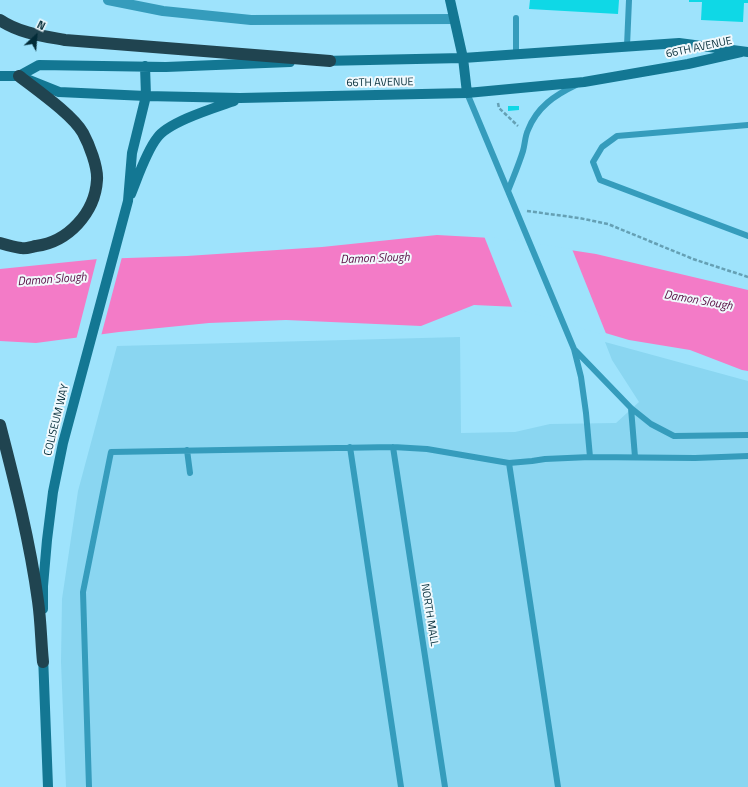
<!DOCTYPE html>
<style>
body{margin:0}
#map{position:relative;width:748px;height:787px;overflow:hidden;background:#9ee3fc;font-family:"Titillium Web",sans-serif}
canvas{display:block}
.north{position:absolute;left:16px;top:16px;width:40px;height:40px;-webkit-text-stroke:3px #f1f9fd;paint-order:stroke;rotate:26deg;font-size:11px;font-weight:700;line-height:16px;text-align:center;color:#022b37}
.north::after{content:'';display:block;margin:auto;width:14px;height:18px;background:#022b37;clip-path:polygon(50% 0,100% 100%,50% 72%,0 100%)}
</style>
<div id="map">
<canvas width="748" height="787"></canvas>
<div class="north">N</div>
</div>
<script>
const ctx = document.querySelector('canvas').getContext('2d');
ctx.lineJoin = 'round';
function paint(path, color) { ctx.fillStyle = color; ctx.fill(path, 'evenodd'); }
function trace(path, color, width, dash) { ctx.strokeStyle = color; ctx.lineWidth = width; ctx.lineCap = dash ? 'butt' : 'round'; ctx.setLineDash(dash || []); ctx.stroke(path); }
function label(font, color, halo, rows, align = 'center') {
  ctx.font = font + ' "Titillium Web",sans-serif'; ctx.lineWidth = 4; ctx.setLineDash([]); ctx.textBaseline = 'middle'; ctx.strokeStyle = halo; ctx.fillStyle = color; for (const [text, x, y, turn = 0] of rows) {
    ctx.save(); ctx.translate(x, y); ctx.rotate((+turn || 0) * Math.PI / 180); ctx.textAlign = isNaN(turn) ? turn : align; if (halo) ctx.strokeText(text, 0, 0); ctx.fillText(text, 0, 0); ctx.restore();
  }
}
paint(new Path2D(`
 M460,337L461,433L515,432L550,424L616,423L639,402L612,360L605,342L748,381V787H66L61,662L62,599L78,491L117,346Z`), '#8ad6f1');
paint(new Path2D(`
 M437,235L492,238L596,254L748,290V371L742,370L690,350L629,340L518,307L474,305L421,326L286,320L209,323L119,332L36,343L0,341V269L98,259L187,256L322,247Z`), '#f37bc7');
paint(new Path2D(`
 M484,236L572,249L607,336L518,309H513Z
 M122,257L101,336L76,340L97,258Z`), '#9ee3fc');
paint(new Path2D(`
 M530,0H619L618,14L529,9Z
 M689,0H748V3H744L743,22L701,20L702,2H689Z
 M508,106H519V110L508,111Z`), '#0fd8e6');
trace(new Path2D(`
 M498,103L499,108L518,126
 M527,211L579,218L608,224L693,259L748,277`), '#65a0b4', 2.5, [4, 2]);
trace(new Path2D(`
 M516,18V54
 M627,46L629,0
 M467,93L574,349L581,377L586,413L590,457
 M748,125L617,136L602,147L593,162L600,180L748,236
 M508,191C513,178 519,164 523,151C525,144 525,136 528,130C537,107 555,95 576,85
 M575,350L631,408L651,424L674,436L748,435
 M631,408L635,457
 M350,447L401,787
 M393,447L445,787
 M187,450L190,473
 M509,463L558,787
 M89,787L83,592L111,452L393,447L427,449L509,463L532,461L545,459L590,457L695,458L748,456`), '#359cbc', 6);
trace(new Path2D(`
 M108,0L163,11L251,20L454,19`), '#359cbc', 10);
trace(new Path2D(`
 M450,0L463,58L467,93
 M322,61L463,58L679,43L748,52
 M0,76H19L59,92L146,96L240,98L467,93L584,82L688,64L741,52
 M19,76L39,65L166,67L290,62
 M131,194C138,177 146,152 157,138C168,122 214,108 234,101
 M43,609V586L47,540L53,492L63,443L128,201L132,153L146,96L145,66
 M43,655L48,787`), '#137793', 10);
trace(new Path2D(`
 M0,20C19,33 43,36 65,40L330,61
 M0,243C7,245 14,247 21,248C25,249 31,247 36,246C68,242 95,213 97,180C98,167 89,144 83,133C73,115 37,90 19,76
 M0,425C15,483 30,542 38,601C41,622 41,642 43,662`), '#204450', 12);
label('11px', '#022b37', '#f1f9fd', [
 ["66TH AVENUE",699,48,-12],
 ["66TH AVENUE",380,83,-1],
 ["COLISEUM WAY",57,420,-76],
 ["NORTH MALL",429,615,81]
]);
label('italic 12px', '#570c41', '#f1f9fd', [
 ["Damon Slough",375,259,-2],
 ["Damon Slough",52,280,-4],
 ["Damon Slough",698,301,10]
]);
</script>
